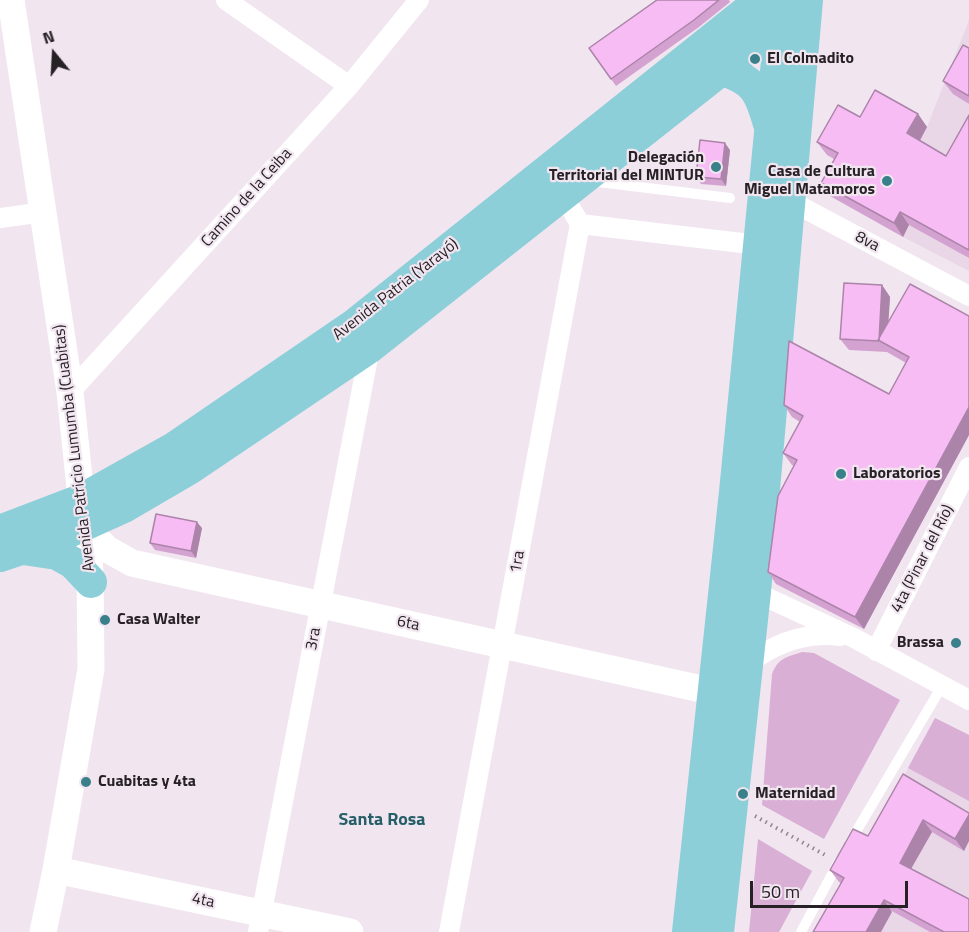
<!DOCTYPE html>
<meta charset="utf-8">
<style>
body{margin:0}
#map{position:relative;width:969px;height:932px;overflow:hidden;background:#f1e5f0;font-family:"Titillium Web",sans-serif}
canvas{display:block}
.north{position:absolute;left:24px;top:24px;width:60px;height:60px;-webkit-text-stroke:4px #f1e5f0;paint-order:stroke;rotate:342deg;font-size:16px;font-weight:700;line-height:24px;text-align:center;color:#262125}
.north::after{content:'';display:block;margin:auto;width:21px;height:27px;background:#262125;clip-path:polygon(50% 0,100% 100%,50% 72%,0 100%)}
.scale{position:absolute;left:750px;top:881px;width:158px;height:27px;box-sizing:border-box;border:3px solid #262125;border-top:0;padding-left:8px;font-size:18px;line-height:21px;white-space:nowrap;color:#262125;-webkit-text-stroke:4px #f1e5f0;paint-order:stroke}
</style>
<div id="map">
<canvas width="969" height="932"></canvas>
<div class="north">N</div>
<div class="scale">50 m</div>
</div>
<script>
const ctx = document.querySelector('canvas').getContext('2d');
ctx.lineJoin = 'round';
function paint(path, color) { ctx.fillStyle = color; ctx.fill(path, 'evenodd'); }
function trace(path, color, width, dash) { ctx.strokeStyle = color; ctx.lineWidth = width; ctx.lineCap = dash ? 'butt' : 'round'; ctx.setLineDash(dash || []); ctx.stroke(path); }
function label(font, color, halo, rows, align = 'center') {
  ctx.font = font + ' "Titillium Web",sans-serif'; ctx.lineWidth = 4.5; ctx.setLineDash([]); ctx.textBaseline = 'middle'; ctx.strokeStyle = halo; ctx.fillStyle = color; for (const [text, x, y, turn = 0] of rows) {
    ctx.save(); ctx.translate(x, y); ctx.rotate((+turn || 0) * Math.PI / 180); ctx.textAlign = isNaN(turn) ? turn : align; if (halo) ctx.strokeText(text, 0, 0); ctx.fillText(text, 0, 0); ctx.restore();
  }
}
paint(new Path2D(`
 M969,20V271L903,237L945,163L916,147L927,127Z
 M935,718L969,735V932H820Z`), '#e9d7e7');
paint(new Path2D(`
 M802,652L814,653L900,700L824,839L762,805L772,674C778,658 787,657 802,652Z
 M935,718L969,735V801L908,768Z
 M758,839L812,871L779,932H749Z`), '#d9afd6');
trace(new Path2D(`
 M755,816L827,856`), '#8f878e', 4, [1.5, 4.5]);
trace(new Path2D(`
 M590,181L730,198
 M850,842L942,686
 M801,932L839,861`), '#fff', 10);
trace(new Path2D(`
 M226,0L349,86
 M783,197L969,296
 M0,218L44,212
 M580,224L759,245
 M70,392L349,86L419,0
 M755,592L854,638L969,700
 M876,651L969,467
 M747,664C774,644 805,631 840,636
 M258,932L370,347
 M449,932L580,224L563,195`), '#fff', 20);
trace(new Path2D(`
 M11,0L70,392L84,526L88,540L90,574L91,669L56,870L43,932
 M84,526L107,549L132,563L733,696
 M56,870L350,932`), '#fff', 27);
trace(new Path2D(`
 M722,70C755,80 760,92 769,124
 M0,531L81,500L174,448L354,325L761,0
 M23,549L57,554L73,563L91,582
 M0,556L62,535L124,507L189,469L370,347L754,44L781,19L793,0
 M688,932L735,492L782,10
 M718,932L755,592L807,0`), '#8ccfd8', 32);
paint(new Path2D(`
 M657,0H729L730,2L699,27L616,86L589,48Z
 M969,48V104L953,94L943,81Z
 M918,114L927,127L920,141L946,156L969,115V258L909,225L903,237L830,196L821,183L834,159L827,155L817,142L860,117Z
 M730,150L726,186L701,184L696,177Z
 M882,285L890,297L888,322L969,316V435L864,629L776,584L768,572L794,466L792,465L783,453L800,422L792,417L784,405L889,394L906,363L887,352L849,350L840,339Z
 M202,528L196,558L155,550L150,543Z
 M903,774L969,813L964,851L932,832L911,869L969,932H930L839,882L830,870L868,836Z`), '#d4a2d1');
paint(new Path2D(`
 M918,114L927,127L916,147L907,133Z
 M725,143L730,150L726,186L721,179Z
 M900,212L909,225L903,237L894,223Z
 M882,285L890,297L887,345L879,340Z
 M969,407V435L864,629L855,617Z
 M197,522L202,528L196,558L191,551Z
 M969,815V841L964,851L955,839Z
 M923,820L932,832L908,874L900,863Z
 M884,900L892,912L881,932H866Z`), '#ac84aa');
const building = new Path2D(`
 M657,0H719L694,20L611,79L589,48Z
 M963,45L969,48V96L943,81Z
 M875,90L918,114L907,133L946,156L969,115V250L900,212L894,223L821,183L838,153L817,142L838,105L860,117Z
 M700,140L725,143L721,179L696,177Z
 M844,283L882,285L879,341L840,339Z
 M910,284L969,316V407L855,617L768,572L778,496L797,460L783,453L803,416L784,405L789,341L889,394L909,357L878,340Z
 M156,514L197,522L191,551L150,543Z
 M903,774L969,813V815L955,839L923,820L900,863L969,899V932H944L884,900L866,932H813L844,878L830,870L853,829L868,836Z`);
paint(building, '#f6bcf3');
trace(building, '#ac84aa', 1.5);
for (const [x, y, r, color] of [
 [755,59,6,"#39808a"],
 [716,167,6,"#39808a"],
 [887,181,6,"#39808a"],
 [841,474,6,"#39808a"],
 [105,620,6,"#39808a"],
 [956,643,6,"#39808a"],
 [86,782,6,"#39808a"],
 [743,794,6,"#39808a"]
]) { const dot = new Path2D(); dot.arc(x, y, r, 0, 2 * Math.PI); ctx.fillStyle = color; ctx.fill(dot); trace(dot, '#f1e5f0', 2); }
label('bold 16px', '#262125', '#f1e5f0', [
 ["El Colmadito",767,59],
 ["Delegación",704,158,"right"],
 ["Territorial del MINTUR",704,176,"right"],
 ["Casa de Cultura",875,172,"right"],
 ["Miguel Matamoros",875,190,"right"],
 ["Laboratorios",853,474],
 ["Casa Walter",117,620],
 ["Brassa",944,643,"right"],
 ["Cuabitas y 4ta",98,782],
 ["Maternidad",755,794]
], 'left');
label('16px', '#262125', '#f1e5f0', [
 ["Camino de la Ceiba",247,198,-48],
 ["8va",867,242,28],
 ["Avenida Patria (Yarayó)",396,290,-38],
 ["Avenida Patricio Lumumba (Cuabitas)",75,448,-97],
 ["4ta (Pinar del Río)",923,559,-63],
 ["1ra",518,562,-80],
 ["6ta",408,624,12],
 ["3ra",314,639,-79],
 ["4ta",203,901,12]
]);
label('bold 18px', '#265f67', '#f1e5f0', [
 ["Santa Rosa",382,821]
]);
</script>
